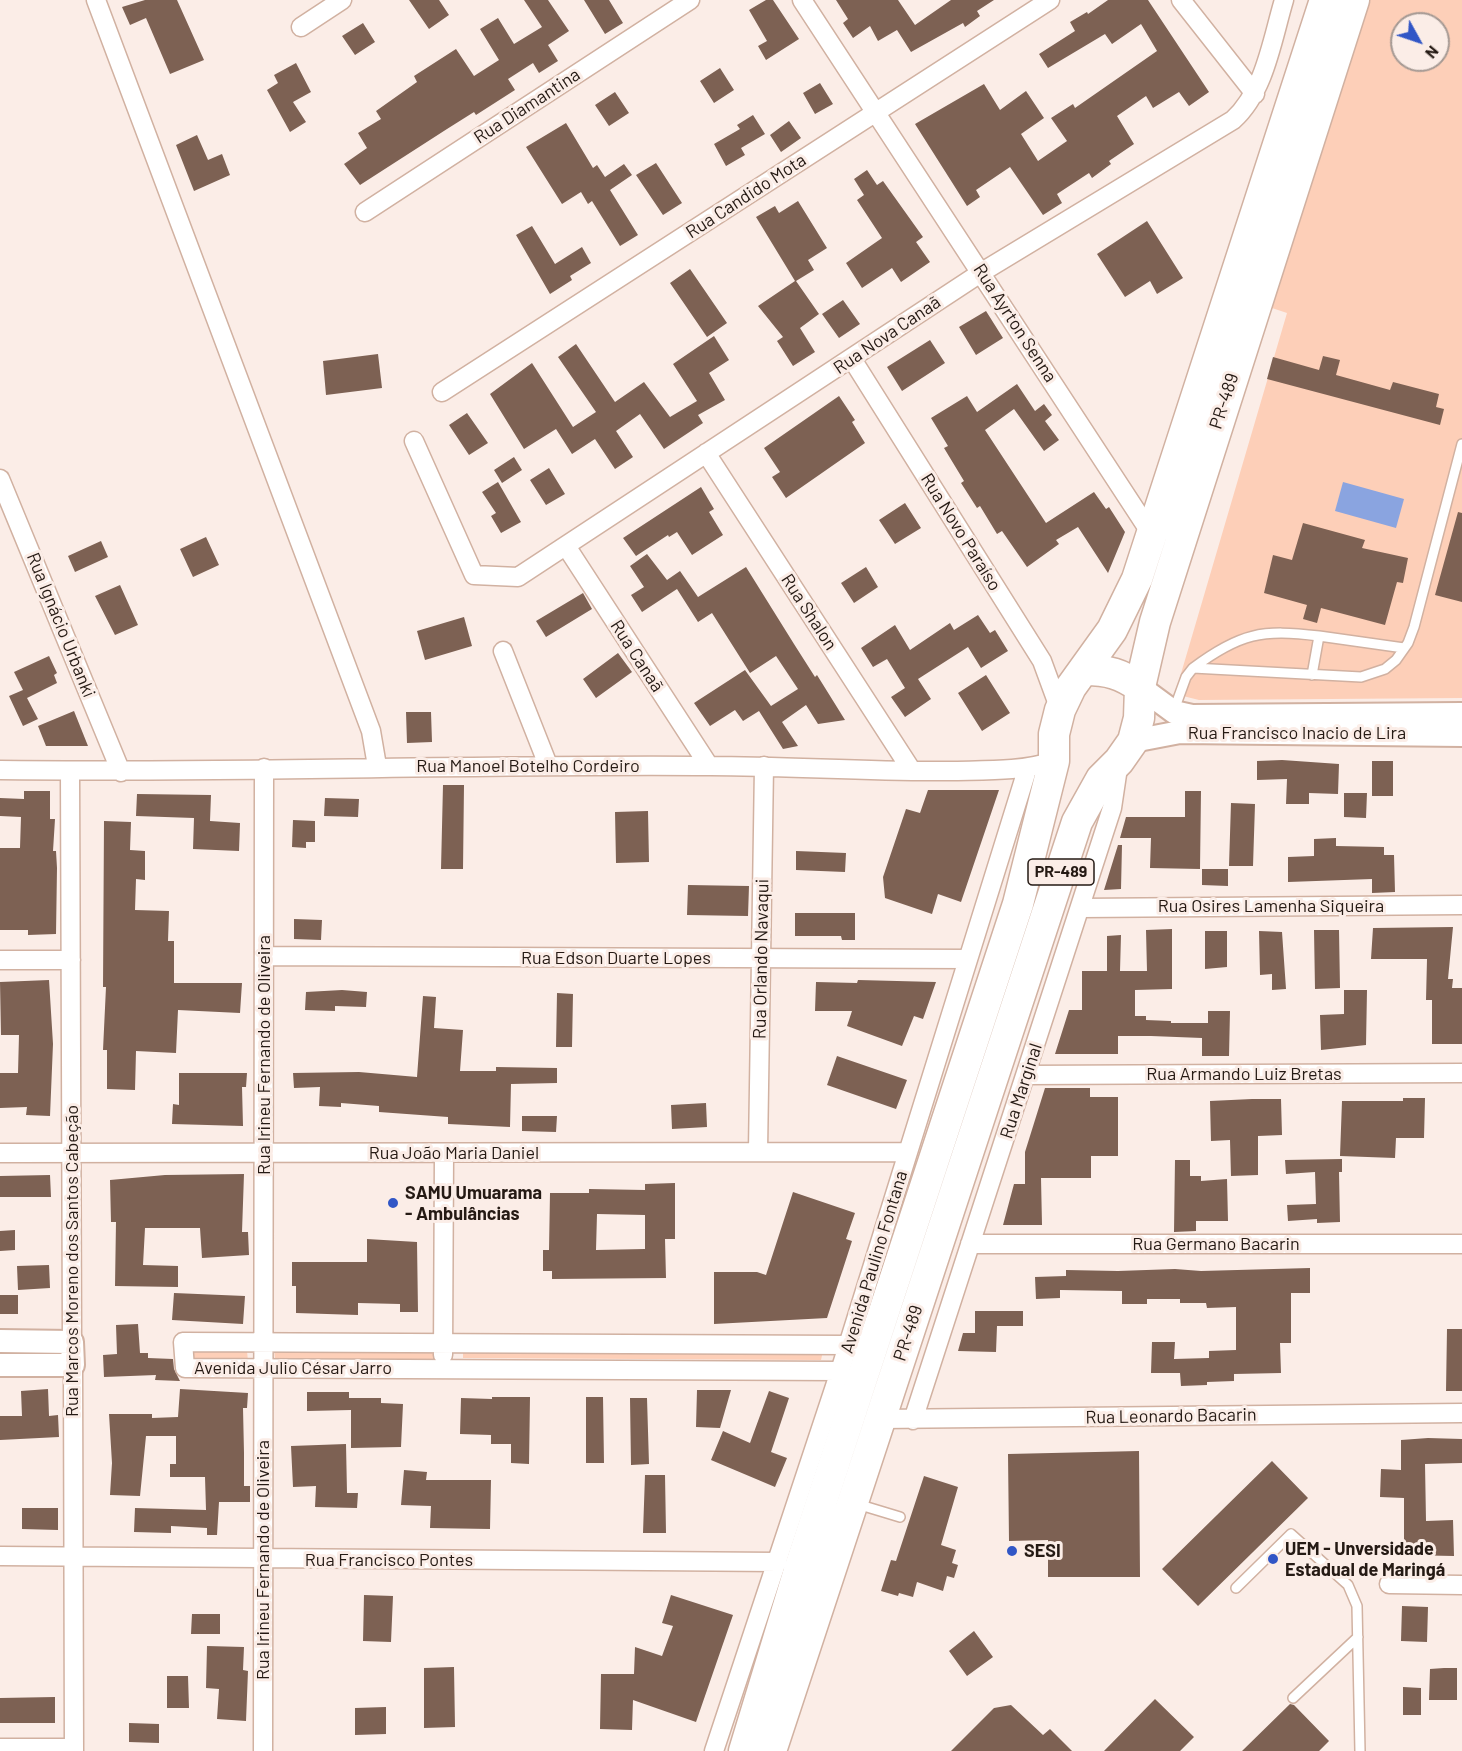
<!DOCTYPE html>
<meta charset="utf-8">
<style>
body{margin:0}
#map{position:relative;width:1462px;height:1751px;overflow:hidden;background:#fbede7;font-family:Barlow,sans-serif}
canvas{display:block}
.north{position:absolute;left:1390px;top:12px;width:60px;height:60px;box-sizing:border-box;background:#fbede7;border:2px solid #a59993;border-radius:50%;rotate:130deg;font-size:16px;font-weight:700;line-height:24px;text-align:center;color:#251a14}
.north::after{content:'';display:block;margin:auto;width:21px;height:27px;background:#3156c6;clip-path:polygon(50% 0,100% 100%,50% 72%,0 100%)}
</style>
<div id="map">
<canvas width="1462" height="1751"></canvas>
<div class="north">N</div>
</div>
<script>
const ctx = document.querySelector('canvas').getContext('2d');
ctx.lineJoin = 'round';
function paint(path, color) { ctx.fillStyle = color; ctx.fill(path, 'evenodd'); }
function trace(path, color, width, dash) { ctx.strokeStyle = color; ctx.lineWidth = width; ctx.lineCap = dash ? 'butt' : 'round'; ctx.setLineDash(dash || []); ctx.stroke(path); }
function label(font, color, halo, rows, align = 'center') {
  ctx.font = font + ' Barlow,sans-serif'; ctx.lineWidth = 6; ctx.setLineDash([]); ctx.textBaseline = 'middle'; ctx.strokeStyle = halo; ctx.fillStyle = color; for (const [text, x, y, turn = 0] of rows) {
    ctx.save(); ctx.translate(x, y); ctx.rotate((+turn || 0) * Math.PI / 180); ctx.textAlign = isNaN(turn) ? turn : align; if (halo) ctx.strokeText(text, 0, 0); ctx.fillText(text, 0, 0); ctx.restore();
  }
}
paint(new Path2D(`
 M1368,0H1462V698L1199,700L1175,694L1287,313L1269,307ZM1402,24H1438V60H1402Z
 M274,1349L437,1350V1360L275,1359Z
 M192,1350L247,1351L248,1361H192Z
 M463,1350L823,1351L821,1360L463,1358Z`), '#fdcfb8');
paint(new Path2D(`
 M1343,482L1404,499L1396,528L1335,511Z`), '#8aa4e0');
paint(new Path2D(`
 M145,0H177L204,60L170,74L146,18L130,25L122,7Z
 M409,0H439L449,15L429,29Z
 M524,0H548L569,31L548,45L558,61L539,73L533,63L508,79L515,90L476,115L474,112L447,129L360,185L344,164L367,148L358,133L381,119L376,111L417,82L414,76L456,49L474,76L499,60L480,29L498,18L514,44L542,27Z
 M584,0H609L623,23L605,34Z
 M766,0H773L799,39L766,60L758,46L767,41L749,10Z
 M836,0H898L915,25L951,0H994L977,11L980,16L965,27L963,23L911,52L897,30L878,41L870,26L853,38L843,23L848,19Z
 M1108,0H1148L1209,92L1189,106L1179,92L1153,108L1146,96L1117,116L1134,144L1109,161L1111,164L1092,178L1089,173L1057,194L1062,203L1043,215L1010,167L976,190L980,197L967,206L915,124L984,84L1000,110L1026,91L1044,118L1021,134L1038,161L1067,141L1051,118L1073,104L1075,108L1157,51L1141,24L1112,44L1105,34L1048,68L1039,54L1075,31L1070,22L1087,12L1088,14Z
 M363,23L375,42L355,55L342,36Z
 M296,63L311,92L293,102L306,122L290,132L267,90L278,83L274,75Z
 M720,68L734,90L714,103L700,81Z
 M820,83L833,104L815,114L803,93Z
 M615,92L629,113L609,126L595,105Z
 M753,115L765,134L741,148L745,155L726,166L714,144L740,129L737,125Z
 M789,121L801,138L781,152L770,135Z
 M566,123L593,168L597,165L605,177L624,164L632,175L610,190L638,235L620,246L592,201L588,204L581,192L562,204L526,147Z
 M197,135L208,160L222,154L230,175L194,191L176,145Z
 M656,163L682,203L663,215L636,175Z
 M867,170L877,185L883,181L923,237L916,242L930,262L901,282L892,268L862,288L846,263L882,238L857,200L864,195L854,179Z
 M798,201L827,248L808,260L814,270L796,281L819,314L800,328L815,352L793,366L777,341L783,337L758,306L795,281L756,217L775,206L779,213Z
 M1147,221L1183,278L1157,294L1150,281L1125,297L1097,254Z
 M532,226L555,264L582,247L591,263L570,276L572,280L550,294L516,235Z
 M690,269L727,323L707,337L670,283Z
 M843,300L860,324L839,338L822,314Z
 M986,311L1003,338L976,355L959,327Z
 M714,336L729,360L709,373L725,400L698,415L703,423L664,449L640,414L616,431L633,457L615,469L595,439L572,454L556,429L524,449L490,394L532,363L573,427L596,412L558,357L576,344L615,402L644,382L670,417L697,401L673,364Z
 M930,340L945,363L902,391L887,367Z
 M378,354L382,388L326,395L323,361Z
 M1323,356L1340,360L1336,375L1390,390L1393,382L1439,394L1436,407L1444,409L1440,425L1267,379L1273,357L1319,370Z
 M1017,384L1035,411L1044,404L1052,415L1045,421L1059,440L1044,451L1014,409L985,430L1046,523L1094,492L1106,509L1109,507L1125,532L1108,573L1078,527L1056,540L1059,544L1027,567L1002,531L997,534L980,506L977,508L961,483L964,481L944,448L948,446L931,418L967,396L977,412Z
 M839,396L855,420L852,422L865,443L786,498L772,477L780,472L764,448Z
 M467,413L488,443L469,455L449,425Z
 M514,457L522,470L502,483L494,470Z
 M549,468L565,494L546,505L530,480Z
 M498,482L521,522L501,533L491,516L496,513L482,492Z
 M701,487L714,509L709,512L723,535L692,555L677,532L669,537L668,535L636,556L623,538Z
 M905,503L921,528L895,544L879,520Z
 M1458,512L1462,513V602L1435,595Z
 M1303,523L1365,540L1362,548L1408,558L1403,583L1397,582L1385,625L1321,608L1317,623L1303,619L1307,605L1264,593L1273,555L1292,560Z
 M206,537L219,565L193,577L180,549Z
 M101,541L108,557L75,572L68,556Z
 M647,554L667,580L680,571L698,597L746,567L794,644L815,677L817,675L845,720L818,724L806,705L782,722L798,746L783,749L759,711L743,721L735,710L710,726L694,703L745,670L771,706L798,689L776,656L750,673L712,613L698,622L677,589L642,612L631,595L644,587L630,566Z
 M866,567L878,587L854,603L841,583Z
 M120,585L138,625L115,635L95,596Z
 M583,593L592,609L546,637L536,621Z
 M978,615L990,633L995,630L1008,651L981,668L968,647L918,679L931,699L905,717L891,697L905,688L887,659L873,667L861,648L895,625L910,650L950,623L954,630Z
 M464,617L472,646L425,660L417,631Z
 M618,653L632,672L596,698L583,679Z
 M49,656L57,673L54,675L57,683L27,698L38,719L23,726L9,696L23,690L14,672Z
 M986,675L1010,713L982,731L958,693Z
 M74,711L88,746H46L38,726Z
 M406,712H431L432,742L407,743Z
 M1282,760L1339,764L1338,794L1309,793V804H1286L1287,779L1257,780V761Z
 M1372,761H1393V796H1372Z
 M443,785H464L463,869H441Z
 M928,790H999L961,902L938,894L932,914L885,898L883,877L906,809L920,813Z
 M24,791H50V819H55L53,851H56L57,868L56,934L28,935V930H0V848H20L21,817L0,816V798L24,799Z
 M1185,791H1201L1200,869L1150,868L1151,838H1120L1126,817H1185Z
 M1344,793H1367L1366,818L1344,817Z
 M137,794L211,795L210,821L240,823L239,851L193,849L194,818L136,816Z
 M325,798L359,799L358,817L324,816Z
 M1231,803L1255,804L1253,866H1229Z
 M648,811L649,862L616,863L615,812Z
 M293,820L315,821V842H306V848L292,847Z
 M104,821L131,822L130,850L145,851V880L136,879L135,910L169,911L168,941H174V983H242L240,1013L178,1010L176,1053L136,1051L135,1090L107,1089V1050H103L106,987H103Z
 M1336,838V846L1384,847V855H1394L1395,892L1372,893V879L1288,882V857L1314,856V839Z
 M1118,845H1122L1121,889L1104,890Z
 M796,851L846,853L845,872L796,870Z
 M1202,869H1228V886L1202,885Z
 M688,885L749,886L748,916L687,915Z
 M795,913H855V940H842L841,936H795Z
 M294,919L322,920L321,940L294,939Z
 M1453,927L1448,979H1453L1452,988H1462V1044H1432V1000H1426L1427,959H1371L1373,928Z
 M1172,929V989L1135,990V1016H1146V1020L1171,1021V1023H1208V1011H1230L1229,1056H1202V1038L1151,1036H1118V1054H1055L1069,1010H1082V971H1107V936L1121,935L1120,971H1147L1146,930Z
 M1314,930H1339L1340,988L1315,989Z
 M1205,931H1227V967L1205,969Z
 M1259,931L1282,932L1286,989L1272,990V974L1260,975Z
 M49,980L53,1044L50,1116L26,1115L27,1107L0,1108V1073H18L19,1035H1L0,982Z
 M858,980L936,982L923,1019L914,1016L902,1046L847,1026L852,1011H815L816,982L857,983Z
 M342,990L367,992L366,1007L335,1006V1011L305,1010L306,992Z
 M1344,990H1367L1366,1045L1321,1050L1320,1015L1344,1014Z
 M557,993L573,994L572,1047H556Z
 M423,996L436,997L434,1028L463,1030L460,1071H496V1067L557,1068V1083L511,1084L510,1127L448,1124V1117L379,1112V1106L341,1103V1107L319,1106L320,1087L294,1088L293,1073L359,1072L417,1077Z
 M837,1056L907,1080L896,1109L827,1085Z
 M179,1073H247L246,1087H242L243,1126L172,1124L173,1104L179,1105Z
 M1045,1088H1090V1097H1118V1156H1091V1178H1041L1042,1225H1003L1014,1184H1025V1152Z
 M1403,1098H1425L1424,1138H1396L1395,1158L1340,1156L1342,1101H1403Z
 M1252,1099H1281L1282,1135L1258,1136V1175L1231,1176L1230,1140L1211,1141L1210,1101Z
 M706,1103L707,1127L672,1129L671,1105Z
 M522,1116H557L556,1132L522,1131Z
 M1342,1159V1172H1339L1340,1222L1317,1223V1219L1288,1221L1287,1205L1316,1204L1315,1172L1286,1174L1285,1160Z
 M1175,1160H1190V1176H1201V1181L1227,1179L1228,1221H1196V1231L1174,1232Z
 M244,1174L242,1232H248L249,1255L202,1258L200,1228H145L143,1265L178,1266V1287L115,1286L116,1222H111L110,1180L165,1175Z
 M50,1175L51,1197H0V1176Z
 M675,1183V1239H665L666,1278L552,1279V1271H543V1250H549L550,1193H589V1189L645,1190V1184ZM597,1214L645,1215V1249L596,1250Z
 M793,1192L855,1213L846,1239L852,1241L827,1318L714,1324V1272H757L766,1275Z
 M15,1230V1250L0,1251V1231Z
 M367,1239L417,1242L418,1312H400V1304L358,1303V1315L296,1313V1286H292V1262H367Z
 M49,1265L50,1288L18,1290L17,1266Z
 M1310,1268V1293H1291V1343H1280L1281,1373L1234,1374V1381L1207,1382V1385L1181,1386L1180,1373H1151L1152,1342H1175L1174,1359L1209,1358V1351L1236,1350V1307L1207,1308L1206,1303H1180V1299H1147V1304H1122V1291L1060,1290V1298L1036,1299L1035,1277L1066,1276V1270L1118,1271L1175,1269L1201,1271Z
 M174,1293L245,1296L243,1324L172,1320Z
 M0,1295H18V1314H0Z
 M975,1311H1023V1326H997L996,1352L958,1351L963,1333H975Z
 M138,1324L140,1353H148V1358L173,1359L174,1369L180,1381L155,1380L156,1375L104,1377L103,1355L117,1354L116,1325Z
 M1447,1329H1462V1391H1446Z
 M48,1389L49,1416L58,1415L59,1437L0,1440V1416H22L21,1391Z
 M180,1389L248,1393L247,1408H243L244,1453V1486H250V1502H219L217,1535H207V1528L171,1526V1533L134,1532L135,1508L206,1510L205,1477H170V1464H176V1436H146L140,1496L110,1495L112,1463L109,1414H152V1418L178,1417Z
 M697,1390H731L720,1428L696,1427Z
 M769,1391L789,1398L771,1452L787,1458L775,1487L711,1460L723,1431L750,1443Z
 M307,1392H349V1398H381V1403L403,1404L401,1447L351,1448V1410L307,1411Z
 M492,1397H530L529,1464L511,1463V1444H491V1435L460,1434L461,1398L492,1399Z
 M586,1397H603L604,1463H586Z
 M630,1398H647L649,1464L631,1465Z
 M1428,1438L1462,1439V1463L1425,1464L1426,1521L1453,1520L1454,1556L1404,1555V1498L1380,1497L1381,1469L1401,1470V1440Z
 M346,1444L347,1493H358L357,1508L315,1507L316,1486L293,1487L291,1446Z
 M1139,1451L1140,1577H1048V1540L1009,1541L1008,1454Z
 M1272,1461L1308,1498L1198,1606L1162,1569Z
 M404,1470L427,1472L426,1480H491L490,1529L430,1528L431,1506L401,1505Z
 M645,1475H665L666,1533H643Z
 M924,1476L958,1487L941,1545L956,1550L952,1563L958,1565L954,1578L947,1576L943,1591L917,1582L913,1597L899,1593L898,1596L881,1591L891,1560L896,1561Z
 M22,1508H58V1530L22,1529Z
 M364,1595L393,1596L391,1642L363,1641Z
 M671,1595L733,1615L696,1722L633,1700L632,1730L600,1729L601,1674H634L635,1647L662,1656L673,1626L662,1623Z
 M1402,1606L1428,1607L1427,1642L1401,1641Z
 M192,1614H220V1634H191Z
 M974,1631L993,1657L967,1676L949,1651Z
 M207,1646L244,1647L243,1670L248,1671L246,1721L217,1719L219,1689L206,1688Z
 M454,1667L455,1727L424,1728V1668Z
 M1444,1668H1457V1700H1429L1430,1669Z
 M167,1676H188L189,1708H167Z
 M1403,1687L1421,1688V1715H1403Z
 M55,1697V1723H0V1698Z
 M1155,1699L1194,1737L1180,1751H1104Z
 M1290,1704L1294,1705L1329,1741L1319,1751H1242Z
 M1011,1705L1043,1735L1050,1729L1072,1751H951L994,1708Z
 M386,1707V1734L355,1735V1708Z
 M129,1723L159,1724V1743L129,1742Z`), '#7d6153');
const service = new Path2D(`
 M1319,636L1404,648
 M1193,668C1240,633 1262,629 1319,636L1312,675
 M1174,710L1186,677L1193,668L1361,677L1385,669L1396,660L1408,643L1414,627L1462,444
 M857,1504L900,1517
 M1236,1588L1291,1534L1348,1585L1357,1606L1360,1751
 M1293,1698L1358,1637`);
const minor = new Path2D(`
 M96,0L371,731L377,766
 M802,0L1152,535
 M1181,0L1255,94
 M301,27L342,0
 M365,212L690,0
 M852,359L1042,661L1060,710
 M442,392L1050,0
 M414,441L474,575L518,577L982,272L1233,120C1265,91 1272,40 1284,0
 M706,453L912,771
 M0,479L121,772
 M566,546L709,766
 M503,651L548,765
 M0,770C237,773 474,764 711,766C790,766 870,772 949,771C985,770 1020,772 1054,761
 M70,771L72,1342
 M1081,908L1462,905
 M264,956L968,959
 M0,960H71
 M1026,1075L1462,1073
 M758,1151L764,766
 M0,1153L908,1152
 M970,1244H1462
 M443,1355L444,1153
 M73,1365L74,1751
 M840,1371L185,1368L183,1342L848,1345
 M880,1419L1462,1413
 M913,1420L1112,808L1119,761
 M0,1556L778,1562
 M1389,1584L1462,1585
 M0,1748H74
 M263,1751L264,768
 M714,1751L840,1371L1027,770`);
const tertiary = new Path2D(`
 M1140,687L1174,712L1192,716L1462,714
 M1133,741L1180,732L1462,735
 M0,1341L72,1342L73,1365H0`);
const primary = new Path2D(`
 M1085,670C1108,670 1121,674 1140,687
 M744,1751L800,1567L1018,904L1054,761V734L1060,710L1071,687L1112,630L1137,579L1325,0
 M771,1751L1077,822L1101,779L1119,761L1133,741L1139,718L1140,687L1155,622L1354,0`);
trace(service, '#d1b1a1', 12);
trace(minor, '#d1b1a1', 21);
trace(tertiary, '#d1b1a1', 26);
trace(primary, '#d1b1a1', 33);
trace(service, '#fff', 9);
trace(minor, '#fff', 18);
trace(tertiary, '#fff', 22);
trace(primary, '#fff', 30);
for (const [x, y, r, color] of [
 [393,1203,6,"#3156c6"],
 [1012,1551,6,"#3156c6"],
 [1273,1559,6,"#3156c6"]
]) { const dot = new Path2D(); dot.arc(x, y, r, 0, 2 * Math.PI); ctx.fillStyle = color; ctx.fill(dot); trace(dot, '#fbede7', 2); }
for (const [x, y, w] of [
 [1061,872,66]
]) { const box = new Path2D(); box.roundRect(x - w / 2, y - 13, w, 26, 4.5); ctx.fillStyle = '#fbede7'; ctx.fill(box); trace(box, '#251a14', 1.5); }
label('bold 16px', '#251a14', null, [
 ["PR-489",1061,872]
]);
label('18px', '#251a14', '#fbede7', [
 ["Rua Diamantina",527,106,-33],
 ["Rua Candido Mota",746,196,-33],
 ["Rua Ayrton Senna",1015,323,57],
 ["Rua Nova Canaã",887,335,-34],
 ["PR-489",1224,401,-72],
 ["Rua Novo Paraíso",961,532,58],
 ["Rua Shalon",809,612,57],
 ["Rua Ignácio Urbanki",61,625,68],
 ["Rua Canaã",637,656,57],
 ["Rua Francisco Inacio de Lira",1297,733],
 ["Rua Manoel Botelho Cordeiro",528,766],
 ["Rua Osires Lamenha Siqueira",1271,906],
 ["Rua Edson Duarte Lopes",616,958],
 ["Rua Orlando Navaqui",761,959,-89],
 ["Rua Irineu Fernando de Oliveira",264,1055,-90],
 ["Rua Armando Luiz Bretas",1244,1074],
 ["Rua Marginal",1021,1091,-72],
 ["Rua João Maria Daniel",454,1153],
 ["Rua Germano Bacarin",1216,1244],
 ["Rua Marcos Moreno dos Santos Cabeção",72,1261,-90],
 ["Avenida Paulino Fontana",874,1262,-73],
 ["PR-489",908,1333,-72],
 ["Avenida Julio César Jarro",293,1368],
 ["Rua Leonardo Bacarin",1171,1416,-1],
 ["Rua Irineu Fernando de Oliveira",263,1560,-90],
 ["Rua Francisco Pontes",389,1560]
]);
label('bold 18px', '#251a14', '#fbede7', [
 ["SAMU Umuarama",405,1193],
 ["- Ambulâncias",405,1214],
 ["UEM - Unversidade",1285,1549],
 ["Estadual de Maringá",1285,1570],
 ["SESI",1024,1551]
], 'left');
</script>
